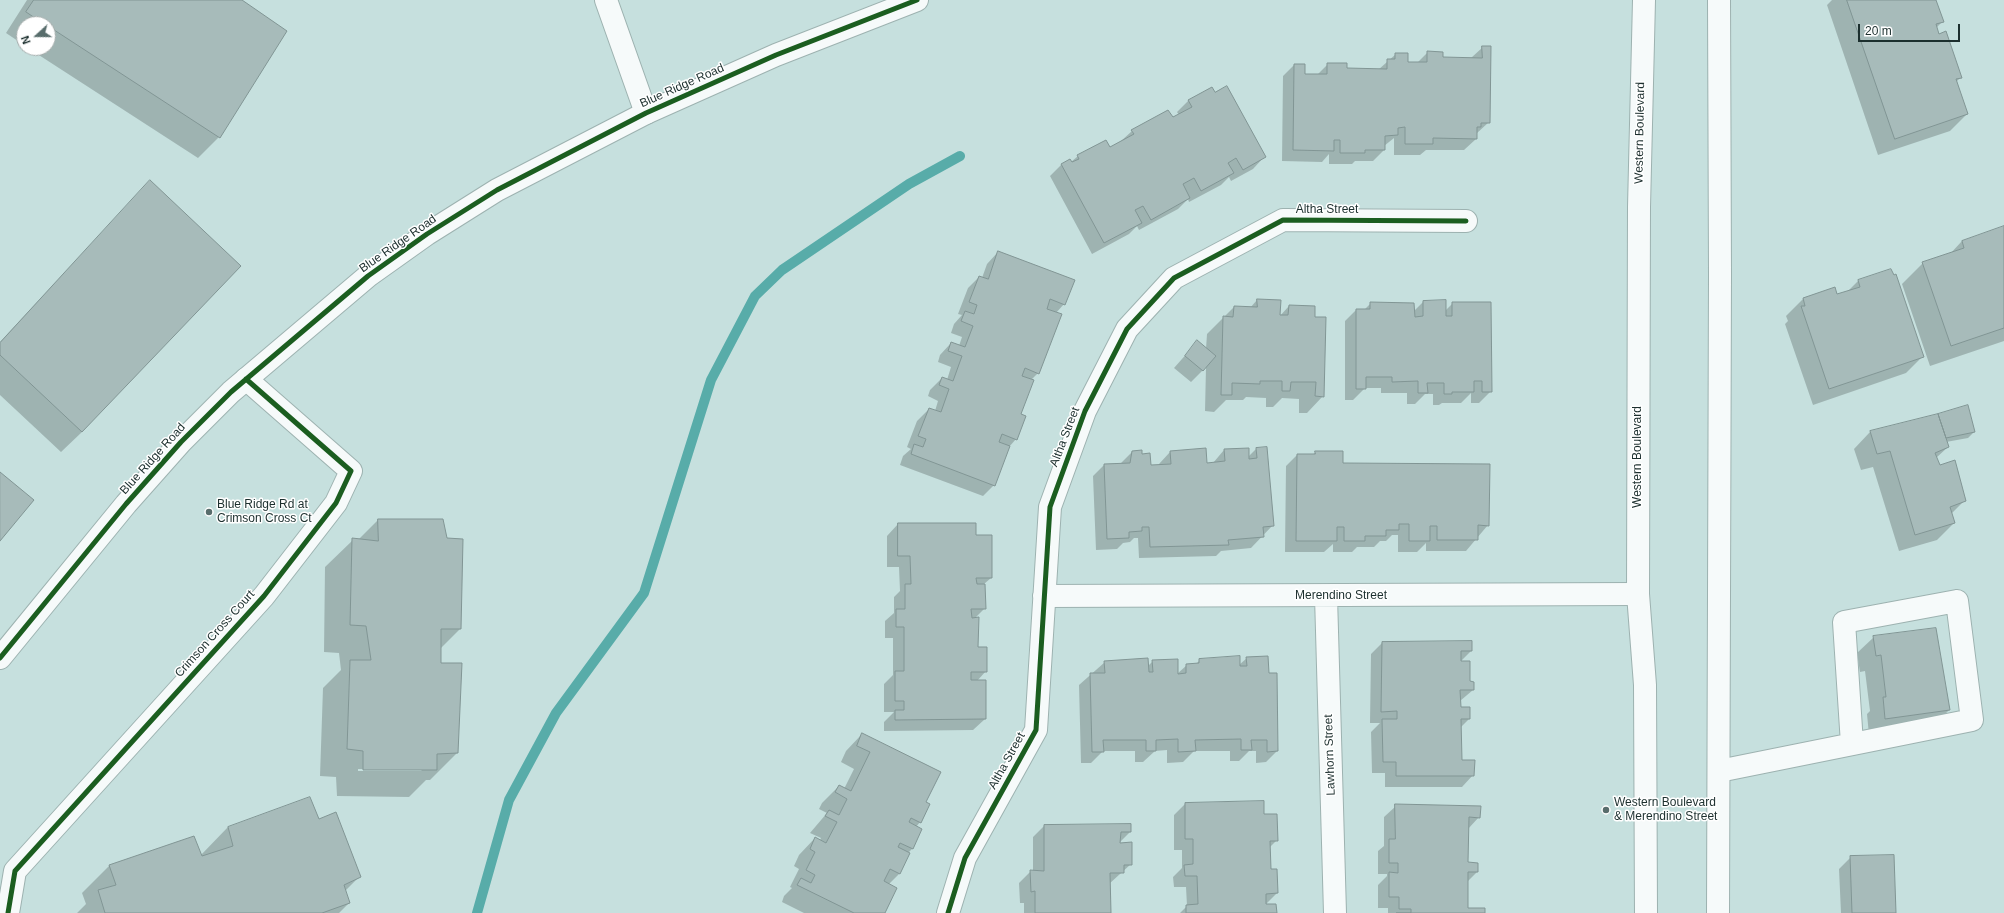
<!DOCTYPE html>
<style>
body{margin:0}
#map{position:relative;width:2004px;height:913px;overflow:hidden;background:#c6e0de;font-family:Arial,sans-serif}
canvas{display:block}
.north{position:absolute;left:16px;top:16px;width:40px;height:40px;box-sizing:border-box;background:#fff;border:1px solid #a4acab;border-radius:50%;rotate:249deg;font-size:11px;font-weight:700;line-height:16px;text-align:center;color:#1c2f2e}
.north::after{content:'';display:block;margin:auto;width:14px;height:18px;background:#586d6c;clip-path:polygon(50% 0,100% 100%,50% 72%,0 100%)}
.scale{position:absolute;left:1858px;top:24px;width:102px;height:18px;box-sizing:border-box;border:2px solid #1c2f2e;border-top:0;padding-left:5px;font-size:12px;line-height:14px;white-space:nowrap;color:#1c2f2e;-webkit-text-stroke:3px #fff;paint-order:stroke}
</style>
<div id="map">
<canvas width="2004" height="913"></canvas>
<div class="north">N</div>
<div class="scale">20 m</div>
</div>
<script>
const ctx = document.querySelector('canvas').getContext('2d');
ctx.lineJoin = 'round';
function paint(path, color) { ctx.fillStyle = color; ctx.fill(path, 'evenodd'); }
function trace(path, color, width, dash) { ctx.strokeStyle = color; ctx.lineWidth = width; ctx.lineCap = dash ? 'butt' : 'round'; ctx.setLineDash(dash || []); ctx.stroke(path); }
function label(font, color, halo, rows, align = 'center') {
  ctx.font = font + ' Arial,sans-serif'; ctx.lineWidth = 3; ctx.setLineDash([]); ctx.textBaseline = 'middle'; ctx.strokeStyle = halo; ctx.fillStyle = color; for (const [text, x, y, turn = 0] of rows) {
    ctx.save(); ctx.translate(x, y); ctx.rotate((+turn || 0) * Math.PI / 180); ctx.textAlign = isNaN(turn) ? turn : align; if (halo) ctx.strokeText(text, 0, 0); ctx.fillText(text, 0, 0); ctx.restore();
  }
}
paint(new Path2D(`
 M27,0H240L219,137L198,158L28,48H48V24H24V45L6,33Z
 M1832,0H1935L1942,22L1936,28L1961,77L1956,82L1967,114L1950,131L1878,155L1827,5Z
 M1483,47L1489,122L1476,134V139L1464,150H1426L1420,155H1394V138L1384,146V150L1373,161H1355L1352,164H1329V154L1322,162L1282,161L1283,76L1294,65L1304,75H1317L1328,64L1346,69L1378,70L1396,54L1407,63H1417L1428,52L1442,58H1471Z
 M1189,100L1264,157L1253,169L1231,181L1229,177L1221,185L1189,202L1188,199L1178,209L1139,230L1137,226L1129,234L1092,254L1050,176L1061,165L1071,162L1078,156L1109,148L1120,142L1132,131L1179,115L1177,112Z
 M150,181L82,432L61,452L0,395V342Z
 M2004,227V341L1930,366L1902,284L1923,263L1950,254L1962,241Z
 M998,252L1064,304L1056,313L1038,373L1031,380L1020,415L1016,439L1009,447L994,485L983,496L900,465L903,456L911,449L907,447L917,421L929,409L935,411L938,401L928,396L930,390L942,378L947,380L951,367L938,362L940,355L951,343L959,346L962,337L951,333L954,324L962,315L958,314L968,288L979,277L982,278L987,264Z
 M1858,281L1923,356L1906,373L1813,405L1785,324L1788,321L1786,316L1803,299L1834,288L1837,295L1847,292Z
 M1257,300L1279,317L1289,306L1314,318L1323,396L1307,413H1299V399L1282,398L1273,407H1266V398L1246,397L1243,400H1226L1214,412L1205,411L1206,367L1191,382L1174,368L1197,342L1206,349L1207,334L1234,307L1250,308Z
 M1423,302L1445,311L1453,303L1491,391L1479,403H1471V393L1461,403H1442L1439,405H1433V394H1425L1415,404H1407V393H1381V388H1365L1353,400H1345V321L1356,310H1364L1371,303L1413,312Z
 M1870,432H1974L1968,438L1946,442L1948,447L1936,458L1939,466L1965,500L1951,514L1954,523L1937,540L1899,551L1873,467L1861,470L1854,449Z
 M1256,449L1273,525L1251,548L1221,551L1216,556L1139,558L1138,538H1134L1130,542L1123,543L1117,549L1096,550L1093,476L1104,465L1120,464L1132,452L1141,455L1150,466H1159V464L1170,452L1206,464L1213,463L1224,450L1248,457Z
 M1316,452L1342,464L1488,525L1466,551H1426V543L1417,552H1398V535H1392L1386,541H1380L1374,547H1357L1352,552H1333V544L1324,552H1285L1286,466L1297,455H1312Z
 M378,520L446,539L462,540L460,629L440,649V664L457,753L430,780H426L409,797L337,796L336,777L320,776L323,688L341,670L339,653L324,652L325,567L353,540H358ZM358,769H423L421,771H358Z
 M898,524L975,536L991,578L984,584L985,608L974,619L977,648L986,671L977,681L985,719L973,730L884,731V722L894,712H884V684L893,675V638H885V621L894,613V597L900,591L899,567H887V536Z
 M1874,637L1949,710L1933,727L1869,735L1867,714L1870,711L1865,671L1860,672L1857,653Z
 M1382,643L1471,651L1460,662L1473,690L1460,701V708L1469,719L1460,728L1461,761L1473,775L1462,787H1385V773H1372L1371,732L1380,723H1370L1371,654Z
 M1247,658L1277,751L1266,762L1256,763V751H1249L1239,761H1230V751H1194L1183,762L1167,763V750L1155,751L1143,762H1135V751H1103L1091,763H1081L1079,685L1105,662L1148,666L1153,661L1177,674L1187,665H1195L1200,660L1239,665Z
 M862,734L925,802L920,822L916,827L921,829L912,849L908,853H909L899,874L888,885L884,913H804L782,902L784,896L792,888L790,887L799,869L794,866L799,855L815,838L820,840L821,838L810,833L827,813L819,809L822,803L839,786L844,789L854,769L841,762L846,751Z
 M1185,804L1264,815L1277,840L1269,848L1270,870L1277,893L1265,905L1276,913H1180L1187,906L1186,887H1174L1173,877L1182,868V850H1174V815Z
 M1396,806L1479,817L1468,829L1467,863L1477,872L1467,882V909L1484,913H1388V908H1378V885L1387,876V874H1378V851L1384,846V817Z
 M318,821L360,876L345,891L349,903L339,913H77L86,904L82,893L109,866L193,837L200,856L228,827Z
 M1130,825V832L1118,844L1131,864L1109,884L1110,913H1024V903H1020L1019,883L1031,871L1033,872V837L1044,826Z
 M1851,857L1895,913H1841L1839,869Z`), '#0003');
trace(new Path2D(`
 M477,913L509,800L556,713L644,593L711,380L755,296L782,270L909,184L960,156`), '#58aca9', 10);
const building = new Path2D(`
 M34,0H242L287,31L220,138L48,26V24H44L26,12Z
 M1847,0H1936L1944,22L1936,24L1939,34L1946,31L1962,78L1956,79L1968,114L1895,139Z
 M1482,46H1491L1490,123H1481V127H1477V139L1433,138V144H1405V127L1398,128V135L1385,136V150H1365V153H1340V140H1334V151L1293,150L1294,64H1305V74H1327V63H1347V68L1387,69V59H1395V53H1408V62H1427V51L1443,52V57L1482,58Z
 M1227,86L1266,157L1243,170L1236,158L1228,163L1234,173L1201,191L1194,178L1183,184L1190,198L1151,220L1143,206L1135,210L1142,223L1104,243L1061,164L1070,159L1072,162L1079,159L1077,155L1106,140L1110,147L1134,134L1131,130L1168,110L1173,117L1192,107L1188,100L1212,87L1215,92Z
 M150,180L241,266L82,432L0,355V343Z
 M2004,226V328L1951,346L1922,262L1964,248L1962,241Z
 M998,251L1075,280L1065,305L1050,299L1047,309L1062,314L1039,374L1025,368L1022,376L1034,380L1021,414L1026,416L1017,440L1002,434L999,442L1010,446L995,486L911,454L914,444L923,447L926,439L918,436L929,408L941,412L949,389L939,385L942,377L953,381L962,356L948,351L951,342L965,347L973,326L961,321L965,311L974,314L977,305L969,302L979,276L988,279Z
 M1891,269L1894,275L1896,274L1924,357L1829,389L1801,306H1805L1803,298L1835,287L1837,294L1860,287L1858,280Z
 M1257,299L1281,300L1280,315H1288L1289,305L1315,306V317H1326L1324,397L1315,396L1316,382H1291L1290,391H1282V381H1260V384L1232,383V395H1221L1223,316L1233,317L1234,306L1257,307Z
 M1446,300V316H1452V302H1491L1492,392H1482V381H1474V392H1452V394H1444V383H1427L1428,393H1418V381L1392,382V377H1366V389H1356V309H1370V302L1414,303L1415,317L1423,316V301Z
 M1197,340L1216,356L1203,371L1185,356Z
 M1968,405L1975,432L1946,438L1938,414Z
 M1938,414L1949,447L1935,453L1940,465L1955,460L1966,501L1950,507L1955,523L1915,535L1890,451L1877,454L1870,431Z
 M1267,447L1274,526L1263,527L1264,537L1228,540L1229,545L1150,547L1149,527H1142V531L1129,532V538L1107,539L1104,464L1130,463L1132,451L1142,450V454L1150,453L1151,465L1171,464L1170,451L1206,448L1207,463L1225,461L1224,449L1249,448V459L1257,458L1256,448Z
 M1315,451H1343V463L1490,464L1489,526L1478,525V540H1437V526H1430V541H1409V524H1399V530H1386V536H1365V541H1344V527H1337V541H1296L1297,454H1315Z
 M0,472L34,500L0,541Z
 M378,519H443L447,538L463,539L461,629H441V663H462L458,753L437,754V770H363V751L347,749L350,660H371L366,626L350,625L352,538L378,541Z
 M898,523H976V535H992V578H976L977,584H985L986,609H971L972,618L979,617L978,647H987V672H971V680H986V719L895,720V710H904V701H895V671H904V627H896V609H905V584H911L910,556H898Z
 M1936,628L1950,710L1885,719L1883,697H1886L1881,655L1876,656L1873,636Z
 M1472,641V651H1461V661H1470V681L1474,682V690H1460L1461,707H1470V719H1461L1462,760H1475L1474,776H1396V762H1383L1382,719H1397V711L1381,712L1382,642Z
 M1240,656V666H1247L1246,657L1268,656L1269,673H1277L1278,751L1267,752V740H1251L1252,750H1241V739L1195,740L1196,751L1178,752V739L1156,740V751H1146V740H1103L1104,752H1092L1090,673H1105L1104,661L1148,658L1149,672H1153L1152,660L1178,659V674L1186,673V664L1199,663V659Z
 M862,733L941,772L926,802L930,804L921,823L911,818L909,822L922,829L913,849L900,843L898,847L910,853L900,874L890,869L884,881L897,888L885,913H854L797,885L801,878L811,883L815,875L806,870L815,852L810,849L815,837L826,843L837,822L825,816L829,810L839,815L847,799L835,792L839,785L851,791L870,752L857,746Z
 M310,797L319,819L336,812L361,877L344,885L350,903L322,913H105L98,890L116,885L109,865L194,836L202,856L233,846L228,827Z
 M1264,801V814H1277L1278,841H1270L1271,869H1277L1278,893L1266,894V904H1276L1277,913H1186V905L1198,904L1197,876H1185L1184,865L1193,864V839H1185V803Z
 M1395,804L1481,806L1480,818L1469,817L1468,862L1478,863V872H1468V908H1485V913H1396H1411V909H1399V897H1389V872L1398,873V863H1389V839H1395Z
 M1131,824V832H1121L1120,843L1132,842V865H1124V873H1110L1111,913H1035V891L1031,892L1030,870L1044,871V825Z
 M1894,855L1896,913H1852L1850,856Z`);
paint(building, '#a7bbba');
trace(building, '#819594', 1);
const minor = new Path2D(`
 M606,0L646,113
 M1044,596L1638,594
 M1326,596L1335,913
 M1719,771L1972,720L1957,601L1844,622L1852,744
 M8,913L15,871L264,596L336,503L351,471L246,379
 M948,913L965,858L1036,730L1050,507L1085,411L1127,329L1174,278L1283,220L1466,221`);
const major = new Path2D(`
 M1644,0L1639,207L1638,594L1645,685L1646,913
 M0,658L126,504L181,442L231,392L368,276L427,234L497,190L646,113L776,55L917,0
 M1718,913L1720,275L1719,0`);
trace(minor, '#9db2b0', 24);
trace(major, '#9db2b0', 24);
trace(minor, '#f6fafa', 22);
trace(major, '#f6fafa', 22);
trace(new Path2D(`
 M0,658L126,504L181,442L231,392L368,276L427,234L497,190L646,113L776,55L917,0
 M8,913L15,871L264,596L336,503L351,471L246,379
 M948,913L965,858L1036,730L1050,507L1085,411L1127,329L1174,278L1283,220L1466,221`), '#1b5e20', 5);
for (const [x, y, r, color] of [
 [209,512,4,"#586d6c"],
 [1606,810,4,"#586d6c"]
]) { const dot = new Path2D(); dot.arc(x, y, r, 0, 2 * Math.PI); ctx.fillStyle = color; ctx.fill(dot); trace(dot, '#fff', 1.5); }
label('12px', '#1c2f2e', '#fff', [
 ["Blue Ridge Road",682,86,-24],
 ["Western Boulevard",1640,133,-89],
 ["Altha Street",1327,210],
 ["Blue Ridge Road",398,244,-35],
 ["Altha Street",1065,437,-69],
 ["Western Boulevard",1638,457,-90],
 ["Blue Ridge Road",153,459,-48],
 ["Merendino Street",1341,596],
 ["Crimson Cross Court",215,634,-48],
 ["Lawhorn Street",1330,755,-92],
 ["Altha Street",1007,761,-61]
]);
label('12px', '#1c2f2e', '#fff', [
 ["Blue Ridge Rd at",217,505],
 ["Crimson Cross Ct",217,519],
 ["Western Boulevard",1614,803],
 ["& Merendino Street",1614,817]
], 'left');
</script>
